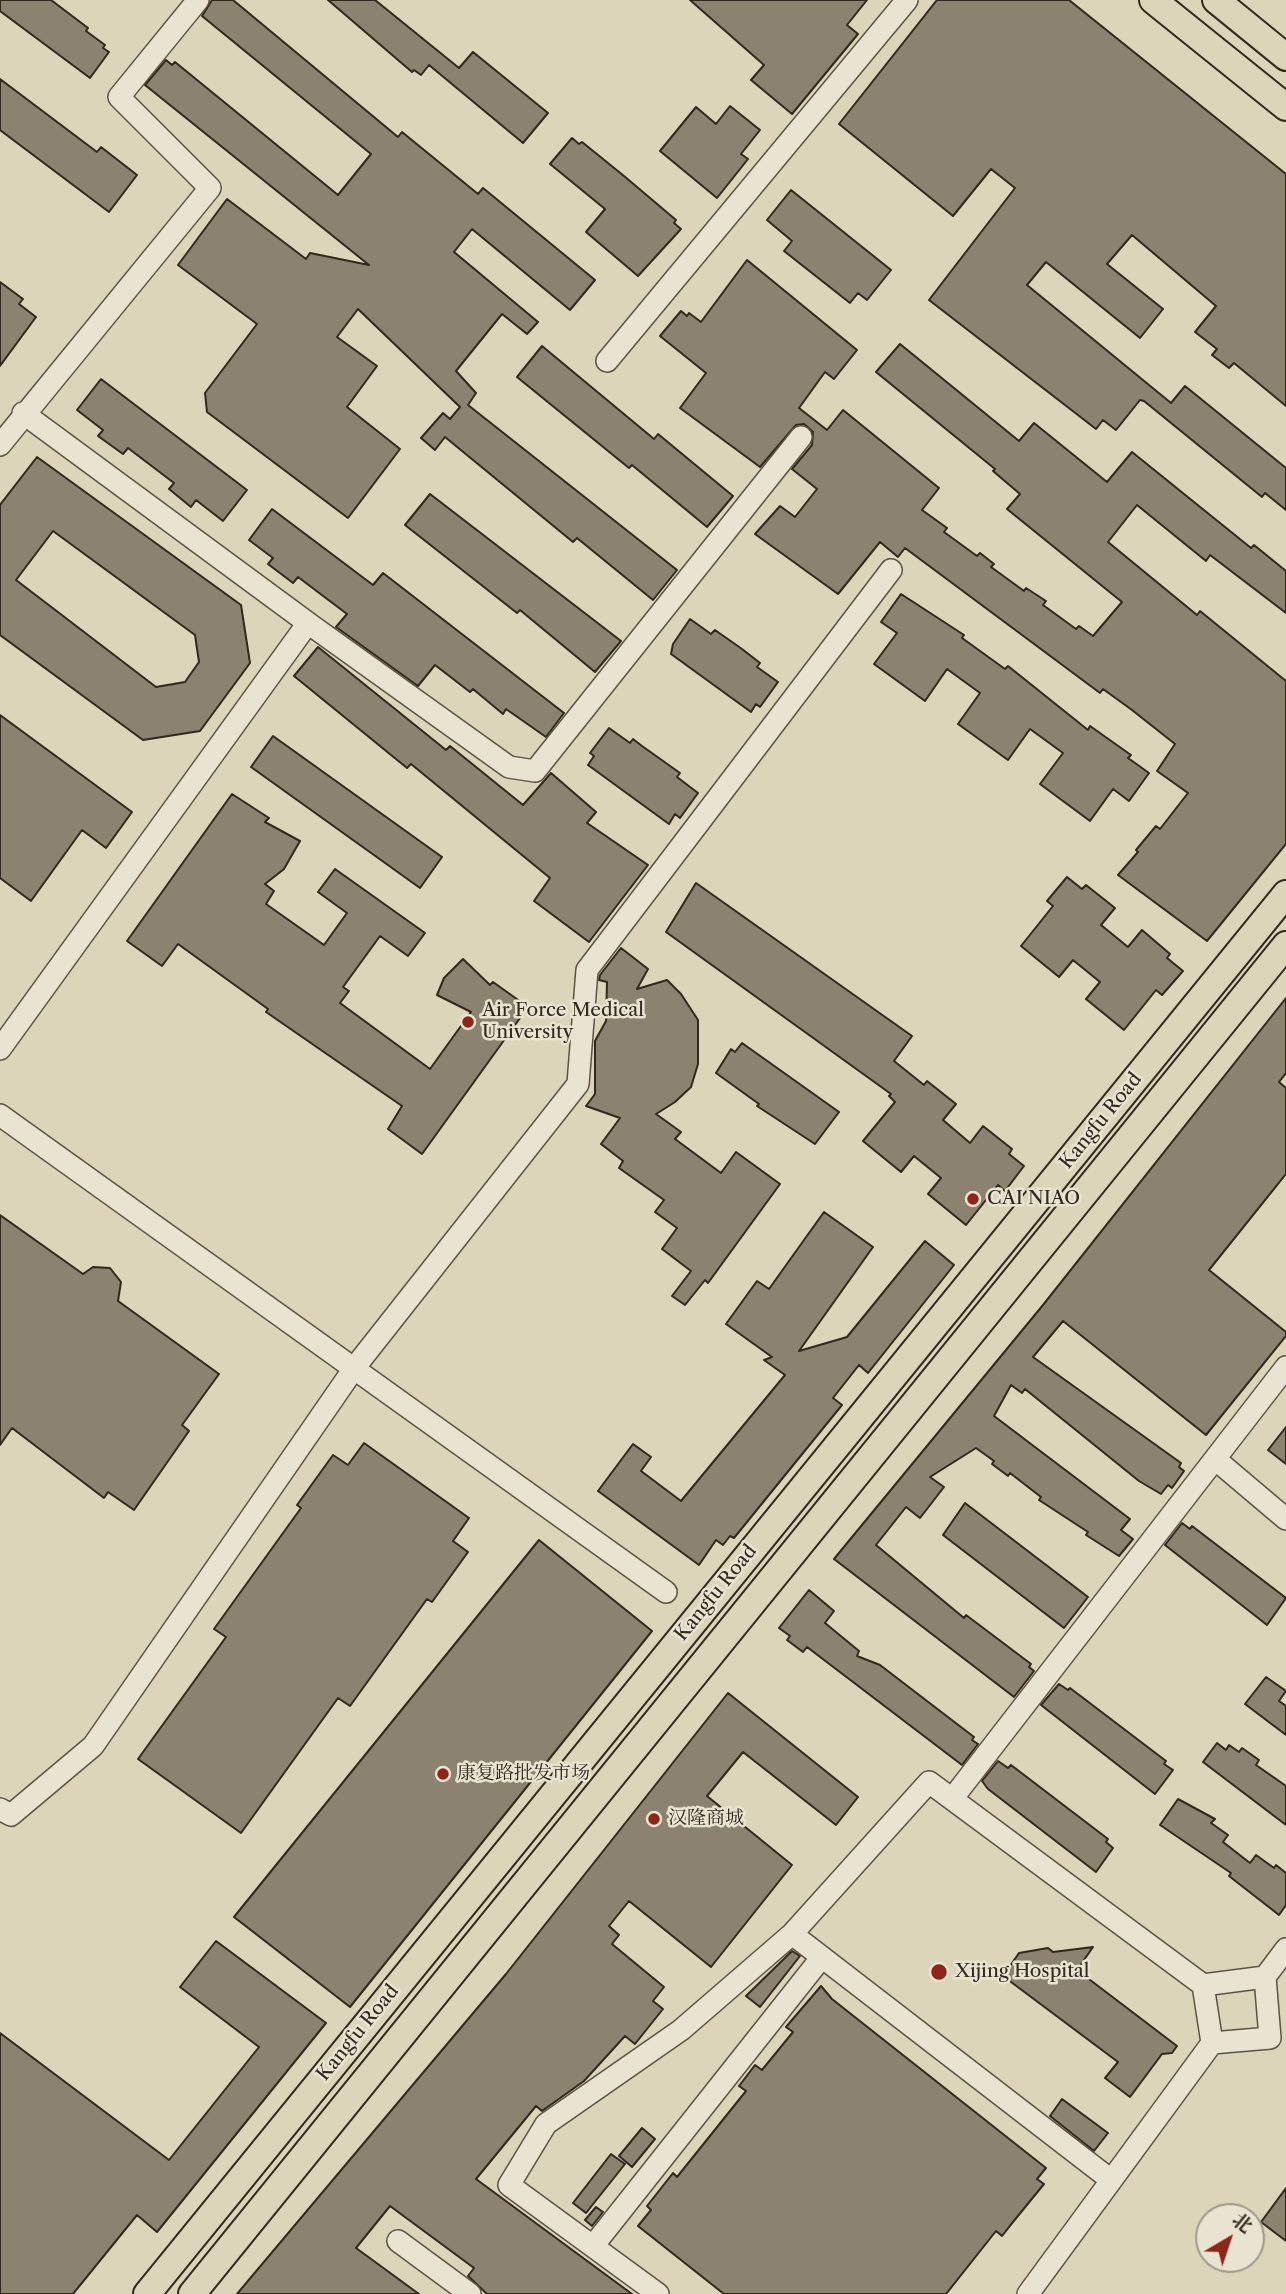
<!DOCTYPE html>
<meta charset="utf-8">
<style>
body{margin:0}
#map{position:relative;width:1286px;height:2294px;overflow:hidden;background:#ddd5b9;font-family:"Libre Caslon Text","Noto Serif SC",serif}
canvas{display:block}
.north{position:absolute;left:1195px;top:2203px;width:70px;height:70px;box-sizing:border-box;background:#e9e4d2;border:2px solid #a0998a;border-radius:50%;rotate:39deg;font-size:19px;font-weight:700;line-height:28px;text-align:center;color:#32281e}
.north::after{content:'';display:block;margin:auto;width:24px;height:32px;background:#8f2418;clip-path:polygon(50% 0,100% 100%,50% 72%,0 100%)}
</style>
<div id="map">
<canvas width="1286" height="2294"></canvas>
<div class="north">北</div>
</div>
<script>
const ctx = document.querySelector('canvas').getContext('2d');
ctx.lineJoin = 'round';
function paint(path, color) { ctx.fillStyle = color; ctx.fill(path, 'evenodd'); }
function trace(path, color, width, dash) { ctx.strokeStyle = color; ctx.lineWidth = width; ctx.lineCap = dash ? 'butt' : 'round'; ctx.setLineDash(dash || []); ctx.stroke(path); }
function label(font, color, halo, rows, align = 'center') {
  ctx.font = font + ' "Libre Caslon Text","Noto Serif SC",serif'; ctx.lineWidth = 5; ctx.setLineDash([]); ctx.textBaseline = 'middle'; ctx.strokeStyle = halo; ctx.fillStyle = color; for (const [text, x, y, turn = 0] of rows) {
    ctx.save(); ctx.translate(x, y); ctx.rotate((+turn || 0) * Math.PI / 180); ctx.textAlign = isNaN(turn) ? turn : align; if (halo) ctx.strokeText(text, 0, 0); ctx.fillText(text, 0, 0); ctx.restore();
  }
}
const building = new Path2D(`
 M0,0H51L88,28L86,31L105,45L103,48L109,52L90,78L0,11Z
 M212,0H233L398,137L402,132L478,194L483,188L595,280L570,310L472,229L454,252L538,322L527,334L502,314L456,371L476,393L468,405L677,570L653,600L577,538L573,542L445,437L435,450L421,438L443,413L450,419L460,407L358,309L337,337L377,366L347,407L400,449L348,518L207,412L205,393L257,324L178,265L227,199L306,259L310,253L369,265L145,85L166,60L172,65L175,62L338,195L371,154L202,16Z
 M328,0H375L459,68L473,52L548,113L523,143L429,65L421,75L414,70L412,72Z
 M690,0H867L847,25L858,34L792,114L751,80L764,65Z
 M937,0H1069L1286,174V406L1234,363L1229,368L1212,355L1217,349L1195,332L1216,306L1132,235L1107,264L1163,309L1140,338L1046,262L1027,285L1171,403L1185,386L1286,468V510L1265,493L1262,497L1144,401L1140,400L1116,430L1103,420L1096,429L929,300L1015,188L991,169L953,216L839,124Z
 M0,79L97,152L101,147L137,175L109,212L0,130Z
 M730,106L760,130L741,154L748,159L717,198L660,151L696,107L716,124Z
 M572,138L579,144L582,142L624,176L676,220L674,223L681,229L638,276L586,232L605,209L550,164Z
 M791,190L891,270L867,300L858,293L850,303L784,251L792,241L767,220Z
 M747,260L857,350L834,379L825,372L799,408L827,430L843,410L939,488L922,510L947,528L944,532L977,556L980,553L994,564L991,567L1024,591L1026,588L1046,601L1043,605L1076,629L1079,626L1093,636L1122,602L1007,509L1020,494L993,471L995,469L876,372L900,344L1019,441L1034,423L1107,482L1132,452L1251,548L1254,545L1286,571V613L1210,555L1206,561L1137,505L1108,542L1197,615L1200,611L1286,681V844L1207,941L1118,875L1138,852L1136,850L1156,826L1160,829L1188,793L1157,771L1175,744L1132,710L1103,689L1100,693L905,548L898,557L880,542L838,594L755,534L780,506L795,517L817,489L792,469L812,445L813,432L804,424L796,425L760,467L680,408L706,373L660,336L681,311L687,316L689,313L701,322Z
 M0,282L23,299L19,304L36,317L0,366Z
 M542,346L654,439L658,434L733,496L707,527L632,465L629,468L517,377Z
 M101,379L247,490L223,521L196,500L191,507L169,489L174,483L128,448L123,454L98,436L103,430L77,410Z
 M37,457L241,605L250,663L200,731L143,740L0,635V505ZM53,531L195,635L199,662L185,682L156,687L16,580Z
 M430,494L621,641L595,672L520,610L517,613L405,525Z
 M272,509L373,585L383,573L564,713L546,737L506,709L503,714L473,689L470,692L435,665L418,686L336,627L347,614L298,577L293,583L268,564L273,558L249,540Z
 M901,594L964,635L962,638L1005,669L1008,666L1088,730L1090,726L1131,755L1128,758L1149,773L1129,801L1113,789L1090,821L1040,784L1063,753L1030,729L1008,760L958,724L980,693L947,669L925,701L874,664L897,633L881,622Z
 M690,619L711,634L715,630L742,649L760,663L757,667L778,682L760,707L756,704L751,712L671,654L673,644Z
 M318,647L446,750L450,746L523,805L551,773L596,812L587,823L648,865L589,942L534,901L550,878L411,764L407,768L294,676Z
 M0,715L132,812L106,848L82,830L31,901L0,878Z
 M609,728L630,743L633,739L642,746L680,773L677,777L698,793L680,818L675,814L669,824L588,765L594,756L590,753Z
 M273,736L442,857L420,888L251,767Z
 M232,794L269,818L265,822L300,841L284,869L265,884L274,891L266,904L324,945L347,913L318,892L335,869L425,933L408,956L380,936L343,987L349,991L340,1003L430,1069L471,1012L437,995L444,978L463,959L490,985L493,982L528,1007L422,1154L388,1129L402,1106L266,1012L268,1009L178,944L162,966L127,941Z
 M1067,877L1082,889L1086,885L1115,908L1101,925L1128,947L1142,930L1170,954L1167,958L1183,971L1162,995L1156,990L1124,1030L1086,999L1100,982L1073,960L1059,977L1021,946L1053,906L1047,901Z
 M696,883L912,1036L894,1061L924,1085L927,1081L956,1104L943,1120L970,1143L983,1126L1012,1149L1009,1154L1024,1166L1005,1191L998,1185L966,1225L928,1194L941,1178L914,1156L901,1172L863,1141L895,1102L889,1096L891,1094L666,932Z
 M621,948L648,969L637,989L667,980L681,994L698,1020V1064L691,1087L675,1102L656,1114L681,1132L675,1139L721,1173L736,1152L780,1184L708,1283L705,1280L685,1305L672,1296L691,1271L662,1249L677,1228L655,1212L664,1200L619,1168L623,1161L601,1144L620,1118L586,1106L595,1094V1041L606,1021L607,982L599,980L600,975Z
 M1286,998V1073L1279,1082L1286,1088V1174L1209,1270L1286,1332V1336L1206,1435L1063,1321L1033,1357L1181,1463L1179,1467L1184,1471L1172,1488L1168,1485L1161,1494L1139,1481L1025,1389L1022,1393L1011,1385L994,1416L1130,1519L1121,1530L1133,1539L1119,1556L1086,1535L1088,1532L1039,1500L1041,1497L1010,1473L1008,1476L992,1464L994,1461L976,1448L930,1477L944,1487L920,1518L906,1507L876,1545L964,1618L966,1615L1031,1664L1029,1667L1034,1671L1014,1697L834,1559L1043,1305Z
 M742,1043L839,1112L815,1144L757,1106L759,1104L716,1073L731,1049L735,1052Z
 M824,1212L873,1247L799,1351L847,1337L925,1241L954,1265L868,1373L859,1365L833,1398L842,1405L734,1538L730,1536L723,1545L716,1540L699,1565L598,1491L633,1444L651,1457L641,1471L681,1501L785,1375L764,1360L772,1357L726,1324L757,1281L769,1289Z
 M0,1215L83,1274L93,1267L110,1268L121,1282L118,1301L219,1374L182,1425L189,1431L134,1510L108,1492L104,1498L12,1428L0,1445Z
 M1286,1427V1464L1268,1450Z
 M364,1443L469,1518L453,1541L468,1552L432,1602L427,1599L350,1706L338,1698L241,1833L138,1759L226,1637L214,1629L301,1508L297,1505L333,1455L348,1465Z
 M965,1503L1088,1597L1064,1628L943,1535Z
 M1182,1523L1190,1529L1192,1526L1286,1598L1267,1625L1165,1545Z
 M539,1540L652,1631L350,2007L234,1917Z
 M809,1590L834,1611L825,1623L859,1651L857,1656L880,1665L974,1737L972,1740L978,1744L962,1765L807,1647L803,1652L787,1640L790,1636L779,1628Z
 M1266,1677L1286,1691L1279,1701L1286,1706V1735L1245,1704Z
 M1059,1684L1068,1690L1070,1688L1166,1761L1164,1764L1173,1770L1155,1794L1041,1705Z
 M728,1693L858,1797L836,1825L743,1752L707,1796L792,1865L711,1967L629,1901L609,1926L619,1935L612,1944L664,1987L653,2001L663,2009L635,2044L625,2036L584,2081L542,2111L536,2106L476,2179L632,2294H487L468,2276L474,2268L390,2206L356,2248L419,2294H237L506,1974Z
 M1217,1743L1226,1750L1229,1745L1239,1752L1242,1748L1259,1760L1256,1765L1286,1786V1825L1203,1762Z
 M998,1761L1008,1768L1011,1765L1108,1839L1106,1842L1113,1848L1096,1872L988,1789L982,1781Z
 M1178,1799L1215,1819L1211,1823L1228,1835L1223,1842L1250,1863L1256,1855L1274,1868L1276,1865L1286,1873V1905L1279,1915L1229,1876L1231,1873L1160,1825Z
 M216,1941L326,2023L157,2232L137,2215L73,2294H0V2033L169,2160L259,2047L180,1987Z
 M1093,1947L1077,1970L1177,2046L1172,2053L1162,2054L1130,2097L1105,2078L1118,2062L1003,1976L1019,1953L1048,1948L1053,1952Z
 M792,1951L800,1956L760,2007L746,1996Z
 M821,1986L832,1999L1046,2168L1037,2179L1044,2184L1013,2222L1002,2236L996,2231L946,2294H724L638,2226L651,2210L647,2206L673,2173L677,2177L746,2091L739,2086L755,2065L762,2070L793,2032L786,2027Z
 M1062,2099L1108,2133L1094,2151L1050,2116Z
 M642,2128L655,2139L632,2167L619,2156Z
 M611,2154L625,2164L586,2213L573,2203Z
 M1286,2188V2241L1261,2222Z
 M596,2207L603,2212L592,2226L585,2220Z`);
paint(building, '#8b826f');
trace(building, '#32281e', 2);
const minor = new Path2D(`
 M607,361L907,0
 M0,445L210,188L119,97L198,0
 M308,623L509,767L535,771L801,437
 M0,1049L308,623L23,413
 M0,1115L666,1592
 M1215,1459L1286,1519
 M952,1799L1286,1367
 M0,1809L11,1815L93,1746L355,1367L578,1084L587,970L891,570
 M792,1934L929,1782L1203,1985
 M1265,1977L1286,1949
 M398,2241L470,2294
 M593,2246L822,1957
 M658,2294L509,2185L546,2124L681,2030L792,1934L1111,2180
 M1028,2294L1212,2043L1203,1985L1265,1977L1270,2038L1212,2043`);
const major = new Path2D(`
 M1153,0L1286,107
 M1216,0L1286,57
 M147,2294L1286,894
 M192,2294L1286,945`);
trace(minor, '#5d5345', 24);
trace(major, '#32281e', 30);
trace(minor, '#e9e4d2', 21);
trace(major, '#ddd5b9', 26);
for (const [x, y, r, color] of [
 [468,1022,7,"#8f2418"],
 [973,1199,7,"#8f2418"],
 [443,1774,7,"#8f2418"],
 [654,1819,7,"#8f2418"],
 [939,1972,9,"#8f2418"]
]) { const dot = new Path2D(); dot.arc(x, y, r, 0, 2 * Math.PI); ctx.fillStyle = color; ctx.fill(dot); trace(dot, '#e9e4d2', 2.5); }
label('19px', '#32281e', '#e9e4d2', [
 ["Air Force Medical",482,1011],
 ["University",482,1033],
 ["CAI NIAO",987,1199],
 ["康复路批发市场",457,1774],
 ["汉隆商城",668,1819],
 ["Xijing Hospital",955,1972]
], 'left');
label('19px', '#32281e', '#e9e4d2', [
 ["Kangfu Road",1101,1121,-51],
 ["Kangfu Road",716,1593,-51],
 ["Kangfu Road",358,2033,-51]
]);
</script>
